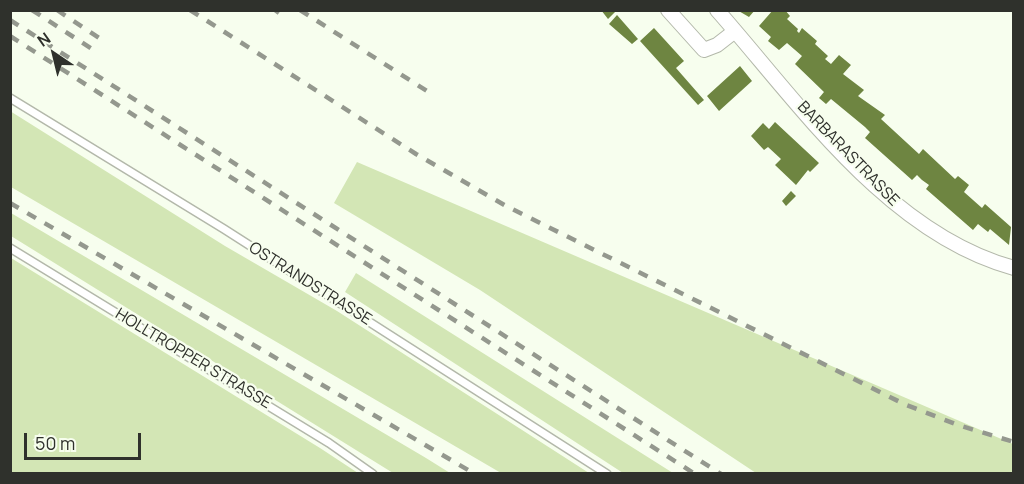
<!DOCTYPE html>
<style>
body{margin:0}
#map{position:relative;width:1024px;height:484px;overflow:hidden;background:#f7feee;font-family:Manrope,sans-serif}
canvas{display:block}
.frame{position:absolute;inset:0;border:12px solid #2f312c;pointer-events:none}
.north{position:absolute;left:24px;top:24px;width:60px;height:60px;-webkit-text-stroke:4px #f7feee;paint-order:stroke;rotate:325deg;font-size:16px;font-weight:700;line-height:24px;text-align:center;color:#2f312c}
.north::after{content:'';display:block;margin:auto;width:21px;height:27px;background:#2f312c;clip-path:polygon(50% 0,100% 100%,50% 72%,0 100%)}
.scale{position:absolute;left:24px;top:433px;width:117px;height:27px;box-sizing:border-box;border:3px solid #2f312c;border-top:0;padding-left:8px;font-size:18px;line-height:21px;white-space:nowrap;color:#2f312c;-webkit-text-stroke:4px #f7feee;paint-order:stroke}
</style>
<div id="map">
<canvas width="1024" height="484"></canvas>
<div class="frame"></div>
<div class="north">N</div>
<div class="scale">50 m</div>
</div>
<script>
const ctx = document.querySelector('canvas').getContext('2d');
ctx.lineJoin = 'round';
function paint(path, color) { ctx.fillStyle = color; ctx.fill(path, 'evenodd'); }
function trace(path, color, width, dash) { ctx.strokeStyle = color; ctx.lineWidth = width; ctx.lineCap = dash ? 'butt' : 'round'; ctx.setLineDash(dash || []); ctx.stroke(path); }
function label(font, color, halo, rows, align = 'center') {
  ctx.font = font + ' Manrope,sans-serif'; ctx.lineWidth = 4.5; ctx.setLineDash([]); ctx.textBaseline = 'middle'; ctx.strokeStyle = halo; ctx.fillStyle = color; for (const [text, x, y, turn = 0] of rows) {
    ctx.save(); ctx.translate(x, y); ctx.rotate((+turn || 0) * Math.PI / 180); ctx.textAlign = isNaN(turn) ? turn : align; if (halo) ctx.strokeText(text, 0, 0); ctx.fillText(text, 0, 0); ctx.restore();
  }
}
paint(new Path2D(`
 M10,111L225,246L337,311L589,473H501L11,187Z
 M357,162L1013,444V473H756L480,290L334,203Z
 M11,213L426,458L450,473H393L11,236Z
 M11,258L320,448L358,473H11Z
 M356,273L673,473H623L345,292Z`), '#d3e6b5');
paint(new Path2D(`
 M601,10H617L608,19Z
 M737,10H755L749,17Z
 M773,10H785L790,16L787,19L798,29L797,31L799,33L802,28L817,41L815,44L828,56L825,59L831,64L839,55L851,65L843,74L864,90L858,96L885,115L881,119L919,154L923,149L955,179L958,176L969,185L964,192L982,208L985,204L1011,227L1009,245L990,229L988,232L978,224L973,230L926,189L929,185L922,180L917,175L912,180L865,138L870,132L865,127L831,99L826,104L819,98L824,92L795,64L802,56L787,43L779,50L768,41L771,37L759,26Z
 M617,15L638,39L632,44L609,24Z
 M654,28L684,61L676,68L704,100L698,105L640,41Z
 M740,66L752,81L719,111L707,96Z
 M775,122L819,163L810,172L808,170L796,185L775,165L781,159L768,147L764,150L751,136L763,123L769,129Z
 M791,191L796,196L786,206L782,201Z`), '#6e8541');
const service = new Path2D(`
 M10,98L224,229L607,474
 M10,248L329,443L373,474`);
const minor = new Path2D(`
 M668,10L704,50L717,45L735,31
 M717,10C799,103 888,234 1014,268`);
trace(service, '#b3b8aa', 10);
trace(minor, '#b3b8aa', 16);
trace(service, '#fff', 7);
trace(minor, '#fff', 14);
trace(new Path2D(`
 M32,10L92,49
 M57,10L99,38
 M190,10L416,154L506,206L904,404L958,425L1014,442
 M275,10L279,13
 M300,10L430,93
 M10,20L721,474
 M10,36L695,474
 M10,203L475,474`), '#94988e', 4.5, [10, 10]);
label('16px', '#2f312c', '#f7feee', [
 ["BARBARASTRASSE",848,154,46],
 ["OSTRANDSTRASSE",310,284,32],
 ["HOLLTROPPER STRASSE",193,359,31]
]);
</script>
